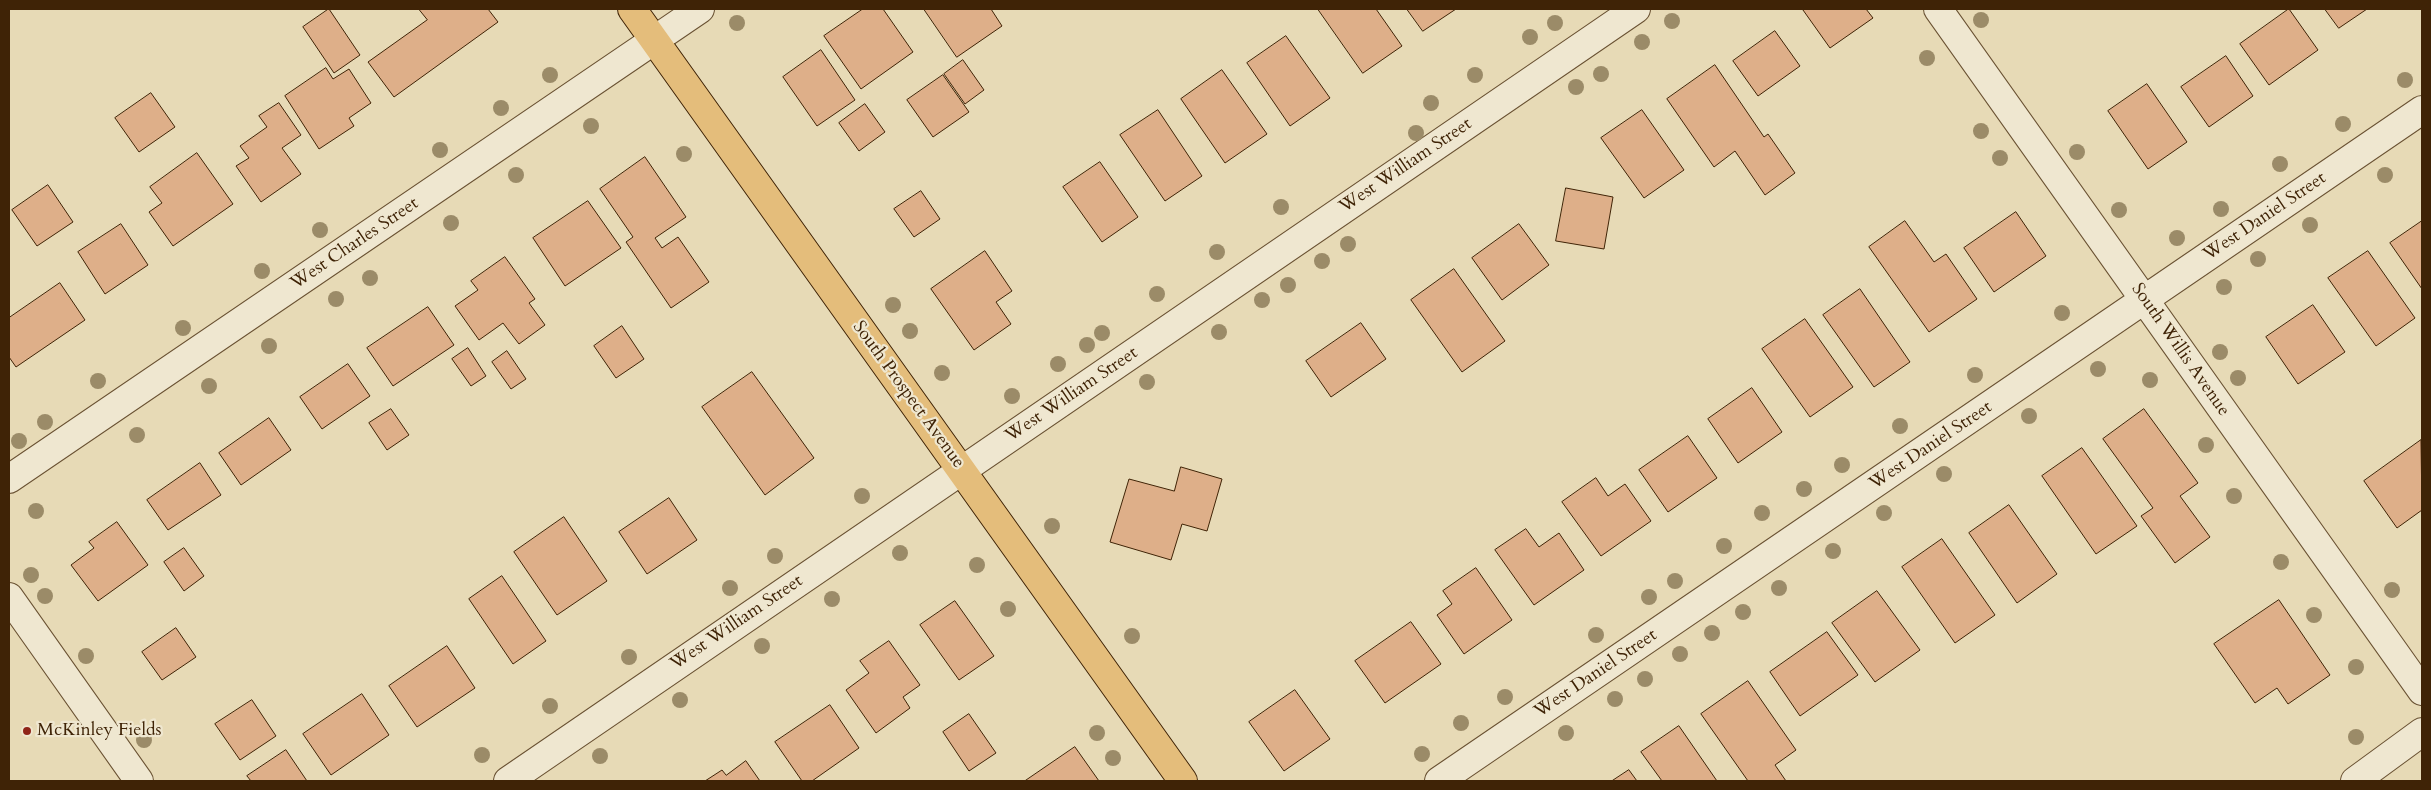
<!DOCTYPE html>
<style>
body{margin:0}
#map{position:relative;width:2431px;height:790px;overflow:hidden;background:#e7dab6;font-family:Cardo,serif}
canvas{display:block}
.frame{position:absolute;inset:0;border:10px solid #3f2306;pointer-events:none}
</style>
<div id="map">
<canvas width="2431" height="790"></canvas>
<div class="frame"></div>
</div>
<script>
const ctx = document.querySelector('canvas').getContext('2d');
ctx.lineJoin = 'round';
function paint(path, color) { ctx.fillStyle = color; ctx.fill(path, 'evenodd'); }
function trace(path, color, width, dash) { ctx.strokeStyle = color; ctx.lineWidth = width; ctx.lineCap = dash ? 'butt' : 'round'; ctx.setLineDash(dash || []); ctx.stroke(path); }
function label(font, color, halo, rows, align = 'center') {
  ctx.font = font + ' Cardo,serif'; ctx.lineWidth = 4.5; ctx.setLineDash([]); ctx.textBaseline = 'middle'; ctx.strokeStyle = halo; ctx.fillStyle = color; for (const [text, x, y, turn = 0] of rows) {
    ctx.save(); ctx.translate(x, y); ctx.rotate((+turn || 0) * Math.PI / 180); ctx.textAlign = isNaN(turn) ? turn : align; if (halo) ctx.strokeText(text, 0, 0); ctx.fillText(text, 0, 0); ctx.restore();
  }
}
const building = new Path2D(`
 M329,9L360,55L334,73L303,27Z
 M419,9H488L498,22L394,97L368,62L427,20Z
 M863,9H883L913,52L861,89L824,36Z
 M924,9H991L1002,26L957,57Z
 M1318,9H1376L1402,46L1363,73Z
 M1407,9H1456L1423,31Z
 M1805,9H1866L1873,18L1830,48L1803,10Z
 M2289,9L2318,50L2269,85L2240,44Z
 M2325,9H2367L2339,28Z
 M1775,31L1800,66L1758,96L1733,61Z
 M1286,36L1330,98L1290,126L1247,63Z
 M821,50L855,100L817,126L783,77Z
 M2226,56L2253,96L2209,127L2181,87Z
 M963,60L984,90L965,104L944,74Z
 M1715,65L1764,137L1768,134L1795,173L1765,195L1735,151L1714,167L1667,99Z
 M326,68L333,79L349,69L371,103L349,118L354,126L319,149L285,96Z
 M1222,70L1267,134L1225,163L1181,99Z
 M943,75L969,112L933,137L907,100Z
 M2147,84L2187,142L2148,169L2108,111Z
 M151,93L175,127L139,152L115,118Z
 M279,103L301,135L282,148L301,174L261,202L236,166L249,158L240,146L267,127L259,116Z
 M865,104L885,132L859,151L839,123Z
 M1158,110L1202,176L1165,201L1120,135Z
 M1642,110L1684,170L1644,198L1601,138Z
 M197,153L233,204L173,246L149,212L162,203L150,187Z
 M645,157L686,217L655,238L662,248L678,237L709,282L671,308L626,242L633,237L600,189Z
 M1100,162L1138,217L1102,242L1063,187Z
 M48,185L73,222L37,246L12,210Z
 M1566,188L1613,197L1604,249L1556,241Z
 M921,191L940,219L914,237L894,209Z
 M588,201L621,248L565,286L533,238Z
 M2016,212L2046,256L1994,292L1964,248Z
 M1905,221L1934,262L1946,254L1977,299L1929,332L1869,247Z
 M2422,221V289L2390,243Z
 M121,224L148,265L105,294L78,252Z
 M1519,224L1549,265L1502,300L1472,258Z
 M985,251L1012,291L996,302L1011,324L974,350L931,289Z
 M2368,251L2415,318L2376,346L2328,278Z
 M505,257L535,299L529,303L545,325L519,344L503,323L479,340L455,306L478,290L471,281Z
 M1454,269L1505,341L1462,372L1411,300Z
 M60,283L85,320L16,367L9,357V318Z
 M1860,289L1910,362L1874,387L1823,315Z
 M2313,305L2345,352L2298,384L2266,337Z
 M428,307L454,345L393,386L367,348Z
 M1805,319L1853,387L1810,417L1762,349Z
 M1361,323L1386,359L1331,397L1306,361Z
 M622,326L644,359L616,378L594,346Z
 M468,348L486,376L471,386L452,359Z
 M507,351L526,379L511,389L492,362Z
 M348,364L370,396L322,429L300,397Z
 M752,372L814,458L765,495L702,407Z
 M1752,388L1782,432L1738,463L1708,419Z
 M391,409L409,435L387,450L369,423Z
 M2144,409L2198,483L2180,496L2210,537L2175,563L2141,516L2153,508L2103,439Z
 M269,418L291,450L241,485L219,453Z
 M1688,436L1717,478L1668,512L1639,470Z
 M2421,440L2422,510L2397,528L2364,481Z
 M2082,448L2137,526L2096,554L2042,476Z
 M200,463L221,495L168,530L147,500Z
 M1181,467L1222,479L1207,531L1182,524L1171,560L1110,542L1129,479L1174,491Z
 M1596,478L1608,496L1625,484L1651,521L1601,556L1562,502Z
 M669,498L697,540L647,574L619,532Z
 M2009,505L2057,574L2017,603L1969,533Z
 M564,517L607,581L557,615L514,552Z
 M117,522L148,565L98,601L71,565L94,548L89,542Z
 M1526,529L1539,547L1559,533L1584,570L1534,605L1495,550Z
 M1942,539L1995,615L1955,643L1902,567Z
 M184,548L204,576L184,591L164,562Z
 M1476,568L1512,620L1464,654L1437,615L1452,604L1443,591Z
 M502,576L546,641L513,664L469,599Z
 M1877,591L1920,650L1875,682L1832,623Z
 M2279,600L2330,675L2288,704L2277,688L2255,703L2214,644Z
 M955,601L994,656L959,680L920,625Z
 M1411,622L1441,664L1385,703L1355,661Z
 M176,628L196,657L162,680L142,652Z
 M1827,632L1858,675L1800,716L1770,672Z
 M889,641L920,685L903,697L910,708L876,733L846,690L869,673L860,661Z
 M447,646L475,688L417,727L389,686Z
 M1748,681L1796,750L1775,765L1786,781H1748L1701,714Z
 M1295,690L1330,739L1284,771L1249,722Z
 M362,694L389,735L331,775L303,734Z
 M252,700L276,736L240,760L215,724Z
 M830,705L859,748L812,781H802L775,742Z
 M969,714L996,753L969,771L943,732Z
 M1679,726L1717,781H1662L1641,752Z
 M1075,747L1099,781H1025Z
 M286,750L307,781H251L247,776Z
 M746,761L760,781H705L722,770L726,775Z
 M1629,770L1637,781H1612Z`);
paint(building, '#deaf89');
trace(building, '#3f2306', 1);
const minor = new Path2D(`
 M1938,9L2422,691
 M9,479L700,9
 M9,597L139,781
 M508,781L1636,9
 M1439,781L2422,110
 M2355,781L2422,732`);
const major = new Path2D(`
 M632,9L1183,781`);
trace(minor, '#695132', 30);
trace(major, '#3f2306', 30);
trace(minor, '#efe7d0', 28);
trace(major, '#e4bd7b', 28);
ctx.fillStyle = '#9b8b68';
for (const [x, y] of [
 [1981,20],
 [1672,21],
 [737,23],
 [1555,23],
 [1530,37],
 [1642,42],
 [1927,58],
 [1601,74],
 [550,75],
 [1475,75],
 [2405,80],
 [1576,87],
 [1431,103],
 [501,108],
 [2343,124],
 [591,126],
 [1981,131],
 [1416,133],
 [440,150],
 [2077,152],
 [684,154],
 [2000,158],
 [2280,164],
 [516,175],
 [2385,175],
 [1281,207],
 [2221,209],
 [2119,210],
 [451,223],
 [2310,225],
 [320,230],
 [2177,238],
 [1348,244],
 [1217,252],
 [2258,259],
 [1322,261],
 [262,271],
 [370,278],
 [1288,285],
 [2224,287],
 [1157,294],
 [336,299],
 [1262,300],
 [893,305],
 [2062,313],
 [183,328],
 [910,331],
 [1219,332],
 [1102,333],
 [1087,345],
 [269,346],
 [2220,352],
 [1058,364],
 [2098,369],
 [942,373],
 [1975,375],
 [2238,378],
 [2150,380],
 [98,381],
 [1147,382],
 [209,386],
 [1012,396],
 [2029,416],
 [45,422],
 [1900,426],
 [137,435],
 [19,441],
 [2206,445],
 [1842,465],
 [1944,474],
 [1804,489],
 [862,496],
 [2234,496],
 [36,511],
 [1762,513],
 [1884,513],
 [1052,526],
 [1724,546],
 [1833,551],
 [900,553],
 [775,556],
 [2281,562],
 [977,565],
 [31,575],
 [1675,581],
 [730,588],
 [1779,588],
 [2392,590],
 [45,596],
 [1649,597],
 [832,599],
 [1008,609],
 [1743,612],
 [2314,615],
 [1712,633],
 [1596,635],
 [1132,636],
 [762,646],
 [1680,654],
 [86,656],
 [629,657],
 [2356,667],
 [1645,679],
 [1505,697],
 [1615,699],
 [680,700],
 [550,706],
 [1461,723],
 [1097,733],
 [1566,733],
 [2356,737],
 [144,740],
 [1422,754],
 [482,755],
 [600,756],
 [1113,758]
]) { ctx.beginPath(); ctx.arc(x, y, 8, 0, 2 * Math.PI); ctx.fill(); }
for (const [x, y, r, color] of [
 [27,731,5,"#8f2418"]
]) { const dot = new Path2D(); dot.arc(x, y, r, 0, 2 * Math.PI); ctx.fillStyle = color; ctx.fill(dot); trace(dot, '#efe7d0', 2); }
label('18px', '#3f2306', '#efe7d0', [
 ["West William Street",1406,166,-34],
 ["West Daniel Street",2265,217,-34],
 ["West Charles Street",355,244,-34],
 ["South Willis Avenue",2180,350,55],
 ["South Prospect Avenue",908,395,54],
 ["West William Street",1072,395,-34],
 ["West Daniel Street",1931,446,-34],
 ["West William Street",737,623,-34],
 ["West Daniel Street",1596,674,-34]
]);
label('18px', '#3f2306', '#efe7d0', [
 ["McKinley Fields",37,731]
], 'left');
</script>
